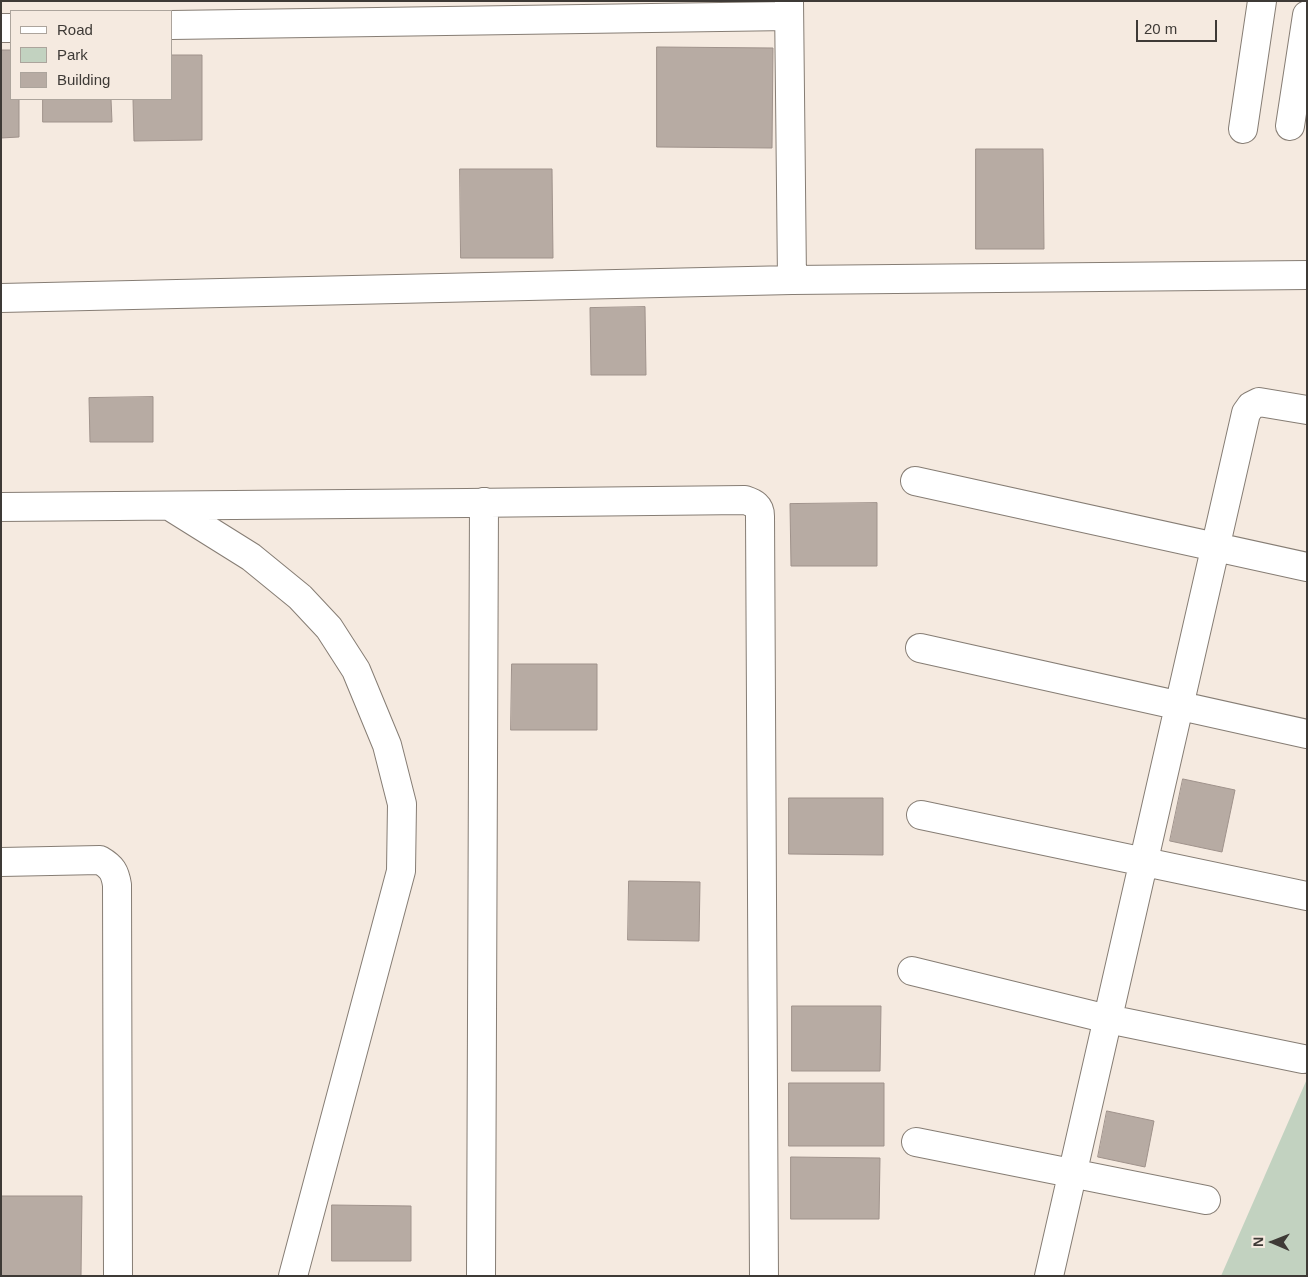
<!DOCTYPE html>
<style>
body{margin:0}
#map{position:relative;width:1308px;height:1277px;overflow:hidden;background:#f5eae0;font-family:Arial,sans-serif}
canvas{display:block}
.frame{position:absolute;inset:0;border:2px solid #3e3a36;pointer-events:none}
.legend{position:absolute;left:10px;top:10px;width:162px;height:90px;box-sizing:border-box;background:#f5eae0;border:1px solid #aca49c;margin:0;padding:6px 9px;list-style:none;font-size:15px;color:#3e3a36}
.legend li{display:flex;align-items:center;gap:10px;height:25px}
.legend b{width:25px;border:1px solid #aca49c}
.north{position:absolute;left:1248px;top:1217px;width:50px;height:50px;-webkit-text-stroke:4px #f5eae0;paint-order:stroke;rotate:271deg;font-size:14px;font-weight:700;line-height:20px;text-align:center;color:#3e3a36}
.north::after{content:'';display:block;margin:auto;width:18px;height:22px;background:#3e3a36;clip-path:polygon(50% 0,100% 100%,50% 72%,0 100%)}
.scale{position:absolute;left:1136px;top:20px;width:81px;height:22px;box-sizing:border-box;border:2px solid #3e3a36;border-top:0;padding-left:6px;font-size:15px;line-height:18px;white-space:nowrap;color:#3e3a36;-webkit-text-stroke:4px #f5eae0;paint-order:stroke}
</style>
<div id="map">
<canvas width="1308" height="1277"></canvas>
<div class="frame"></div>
<ul class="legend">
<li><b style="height:6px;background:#fff"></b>Road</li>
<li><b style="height:14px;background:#c2d2c0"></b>Park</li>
<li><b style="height:14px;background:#b7aba3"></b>Building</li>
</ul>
<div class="north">N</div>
<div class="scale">20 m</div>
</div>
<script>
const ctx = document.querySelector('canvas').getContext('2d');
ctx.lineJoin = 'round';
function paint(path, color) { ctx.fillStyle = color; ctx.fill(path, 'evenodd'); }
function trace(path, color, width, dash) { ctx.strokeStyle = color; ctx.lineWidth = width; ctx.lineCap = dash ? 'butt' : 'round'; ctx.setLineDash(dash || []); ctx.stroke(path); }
paint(new Path2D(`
 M1307,1079V1276H1221Z`), '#c2d2c0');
const building = new Path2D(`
 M657,47L773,48L772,148L657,147Z
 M1,50H11V99H19V137L1,138Z
 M171,55H202V140L134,141L133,99H171Z
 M43,99H111L112,122H43Z
 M976,149H1043L1044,249H976Z
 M460,169H552L553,258H461Z
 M645,307L646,375H591L590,308Z
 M153,397V442H90L89,398Z
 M877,503V566H791L790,504Z
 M512,664H597V730H511Z
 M1183,779L1235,790L1222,852L1170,841Z
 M789,798H883V855L789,854Z
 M629,881L700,882L699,941L628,940Z
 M792,1006H881L880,1071H792Z
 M789,1083H884V1146H789Z
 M1107,1111L1154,1121L1145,1167L1098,1157Z
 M791,1157L880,1158L879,1219H791Z
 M1,1196H82L81,1276H1Z
 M332,1205L411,1206V1261H332Z`);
paint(building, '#b7aba3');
trace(building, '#9f928b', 1);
const minor = new Path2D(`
 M789,1L792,280
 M171,25L789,16
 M1,28H11
 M1290,126L1307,15
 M1243,129L1262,1
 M1,298L792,280L1307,275
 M915,481L1307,567
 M1,507C249,507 497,502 745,500C754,503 760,506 760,516L764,1276
 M171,507L251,557L300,597L329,628L356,670L387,745L402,804L401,871L293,1276
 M920,648L1307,734
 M921,815L1307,896
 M1,862L100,860C112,867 115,872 117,885L118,1276
 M912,971L1108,1019L1303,1059
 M916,1142L1206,1200
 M481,1276L484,502
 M1049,1276L1246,413L1251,406L1259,402L1307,410`);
trace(minor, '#867d74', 30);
trace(minor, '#fff', 28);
</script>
